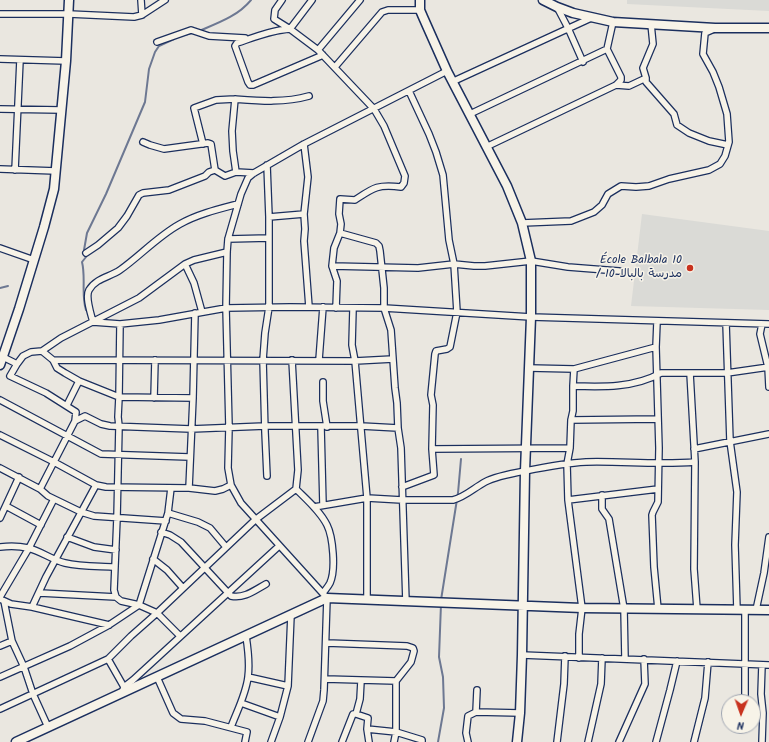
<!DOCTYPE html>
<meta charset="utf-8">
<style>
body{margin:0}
#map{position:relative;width:769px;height:742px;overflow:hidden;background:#eae7e0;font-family:Kalam,sans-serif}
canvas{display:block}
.north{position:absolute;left:721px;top:694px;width:40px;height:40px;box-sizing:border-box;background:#f7f3e8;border:1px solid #9fa5b1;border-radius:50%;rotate:182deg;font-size:11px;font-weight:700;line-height:16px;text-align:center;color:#1b2f5e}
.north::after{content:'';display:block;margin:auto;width:14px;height:18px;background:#c8321e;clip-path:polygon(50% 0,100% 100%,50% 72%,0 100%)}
</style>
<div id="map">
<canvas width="769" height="742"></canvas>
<div class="north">N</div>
</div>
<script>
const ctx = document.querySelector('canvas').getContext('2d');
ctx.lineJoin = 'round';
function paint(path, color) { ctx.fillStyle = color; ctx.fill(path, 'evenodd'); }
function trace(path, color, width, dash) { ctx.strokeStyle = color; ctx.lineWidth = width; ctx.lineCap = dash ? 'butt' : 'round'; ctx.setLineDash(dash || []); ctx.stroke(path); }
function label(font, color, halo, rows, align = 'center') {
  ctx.font = font + ' Kalam,"Playpen Sans Arabic",sans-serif'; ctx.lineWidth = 3; ctx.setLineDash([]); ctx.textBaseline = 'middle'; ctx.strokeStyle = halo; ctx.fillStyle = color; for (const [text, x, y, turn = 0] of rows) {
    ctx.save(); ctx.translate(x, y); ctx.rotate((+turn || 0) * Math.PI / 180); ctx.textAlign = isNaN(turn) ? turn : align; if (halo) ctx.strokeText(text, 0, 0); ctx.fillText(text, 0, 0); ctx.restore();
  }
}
paint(new Path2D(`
 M627,0H769V11L627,4Z
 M642,214L769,231V310L631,306Z`), '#dadad6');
trace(new Path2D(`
 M199,31C218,23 238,16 251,0
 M184,35L193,33
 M0,288L8,286
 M86,310C81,295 86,278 82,262L86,257L84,250L87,233L106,194L145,102L149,69L155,52L159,46L174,39
 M441,600L458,493L461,459
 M438,742L444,708L443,677L439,657L441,604`), '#6d7892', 2);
const street = new Path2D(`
 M141,0L142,15
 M282,0L275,10L274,19L290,29L318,50L374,109L384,126L405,176L404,183L401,187C377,184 373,188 355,200L340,199L339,214L341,224L340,233L334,248L332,266L337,281L336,308
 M312,0L290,29C272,30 255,37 237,43L235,46L248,82L250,85H253L323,55
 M557,7L568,28L583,62
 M0,14H69L134,17L142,15L165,0
 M157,42L191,30L209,36L245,38
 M318,50L360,0
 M0,59L66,61
 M335,67L382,12L388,10H420
 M646,78V82L674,114L677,125L689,133L709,141L728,145
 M454,81L591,18
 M616,85L629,86L646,78L643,68L653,44L651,24
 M0,109L61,110
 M470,114L607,49
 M143,142L150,145L164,149L208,143L211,144L215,170
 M203,144L194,108L216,100L235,99
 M304,144L308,177L304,214L305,229L304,241L309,307
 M486,147L616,85L621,80V77L607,49L613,22
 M267,165L269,217
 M0,169L56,171
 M15,170L20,60
 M236,172L233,151L232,131L235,99C261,101 284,103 309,96
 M238,204C219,209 198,214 180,224C158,236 140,256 120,270C110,277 96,278 89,290C85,297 91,314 93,322L120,324L159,320L226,308L290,307L384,308L531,317L769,324
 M522,223L571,221L594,212L602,205L608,194L621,186L636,187L649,186L669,179L709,170L720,164L725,156L729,142L727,114L719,87L713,72L703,54L705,33L714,29
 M340,233L376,243L379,246L380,251L384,288V308L391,330L395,388L397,403L398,428L401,448L406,602
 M228,239L269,238V217L304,214
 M0,248L34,260
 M86,253L98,245L118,228L127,216L139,195L143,193L169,190L205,176L209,172L215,170L225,176L236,172L254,173
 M185,264L194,283L202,312
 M332,266L418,268L454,264L474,266H485L531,261L568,267L619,271
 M353,309L352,345L355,361L367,498V599
 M726,323L730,441L737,492L735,545L737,610
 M762,324L760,334L768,367L769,387
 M656,347L659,448L658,502L653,512L652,515L654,567L658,609
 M42,351L53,360L57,368L65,373L79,381L119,397L120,324
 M3,357L17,364L23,356L31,352L42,351L61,338L139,298L185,264L194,260L227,252
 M53,360L355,361L393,359
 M292,360L298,470L296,489C307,500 320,511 327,525C333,537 336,570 330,583C328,587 325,590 323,593
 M319,360L323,307
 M17,364L10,376L46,393L76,412L75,421
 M529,368L574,369L656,347L657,322
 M574,369L573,386C603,387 634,388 661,373H727L769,367
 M690,373L695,462L694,569L697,609
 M323,382V401L327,427
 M573,386V411L571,420L570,448L567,464L568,500L582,608L579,634V658
 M154,398L155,360
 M0,400L101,454L189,457
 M67,405L79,381
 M571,420L658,419
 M321,427L323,505
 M0,435L54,462L96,485L106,487L189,488L215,491L223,489L231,485
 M432,449L570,448
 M694,449L769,434
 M0,468L40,489
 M267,476L265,432L263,360L265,333L269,307V238
 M402,487L434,475L432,449L433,405L431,395L435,354L436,351L447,349L450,347L457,312L454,264L449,240L443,175L436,152L429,134L409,91
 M189,488L193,398L195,313
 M602,495V509L609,519L624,609L625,659
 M568,500L658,489
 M6,506L41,525
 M314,507L367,498L402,500H453C465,497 474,488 485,482C494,477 514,473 525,471C545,467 566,463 586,462C622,461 658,465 695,462
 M168,513L198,522L210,528L226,547
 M0,518L19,477
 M166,521L94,516L81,512L48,496L40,489L75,421L85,416L101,424L110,426L191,429L265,426H361L398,428
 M161,532L170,535L181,542L231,596C244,599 255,590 266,584
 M67,537L94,547L116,550
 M0,547C9,546 19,546 28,548C41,551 52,560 65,563C81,567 98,566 115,567
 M153,559L167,570L183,588
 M40,593L116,597
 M0,597L29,548L54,499
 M0,599L11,604L32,607L46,577L96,485
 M4,601L12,641L24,667L33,694L48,727
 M32,607L109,625
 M745,610V702
 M756,610L764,573L769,537
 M180,636L157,613L139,605L121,601L116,597L114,590L117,518L119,426L118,417L119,397L193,398
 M327,643L407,646L413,648L414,651L411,662L396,681V732L394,742
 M0,646L12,641
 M522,655L769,665
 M108,659L124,687
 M762,665L761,694L763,713L762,742
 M0,677L70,646L109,625L139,605L168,513L171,488
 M157,677L173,713L181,719L205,721L247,732L245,742
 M248,677L288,686
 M325,679L396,681
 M122,693L124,687L133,680L279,546
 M241,703L280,717
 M0,709L108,659L131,636L157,613L255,520L296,489
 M476,712L520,713
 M356,714L368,718L367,729L369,742
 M231,727C237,711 246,694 248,677C250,663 248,649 246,636
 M367,729L396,732L422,740V742
 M271,742L280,717L288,686L291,615
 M308,742L323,701L324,690L327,598L241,503L231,485L228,468L229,427L226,308L227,252L228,239L241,194L248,178L254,173L304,144L447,71
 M342,742L353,714H356L360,699L361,681
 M468,742L466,733L468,716L476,712L477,690
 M557,742L564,684L565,656
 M588,742L601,684L602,658
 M619,742L645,684L644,659
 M656,742L670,690L677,661
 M694,742L705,698L708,662`);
const secondary = new Path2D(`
 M420,0V10L423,17L447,71L507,186L522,223L531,261V317L525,471L522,655L520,713L517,742
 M543,0L557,7L573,13L613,22L715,28H769
 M0,365L19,309L44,227L54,189L66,61L69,0
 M16,742L327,598L582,608L769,610`);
trace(street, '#1b2f5e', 8);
trace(secondary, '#1b2f5e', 11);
trace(street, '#f7f3e8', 5.5);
trace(secondary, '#f7f3e8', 8);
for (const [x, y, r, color] of [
 [690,268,4,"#c8321e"]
]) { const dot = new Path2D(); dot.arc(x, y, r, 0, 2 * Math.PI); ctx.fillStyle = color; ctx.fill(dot); trace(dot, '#f7f3e8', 1.5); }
label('12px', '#1b2f5e', '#f7f3e8', [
 ["École Balbala 10",682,261],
 ["/ مدرسة بالبالا 10",682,275]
], 'right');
</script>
